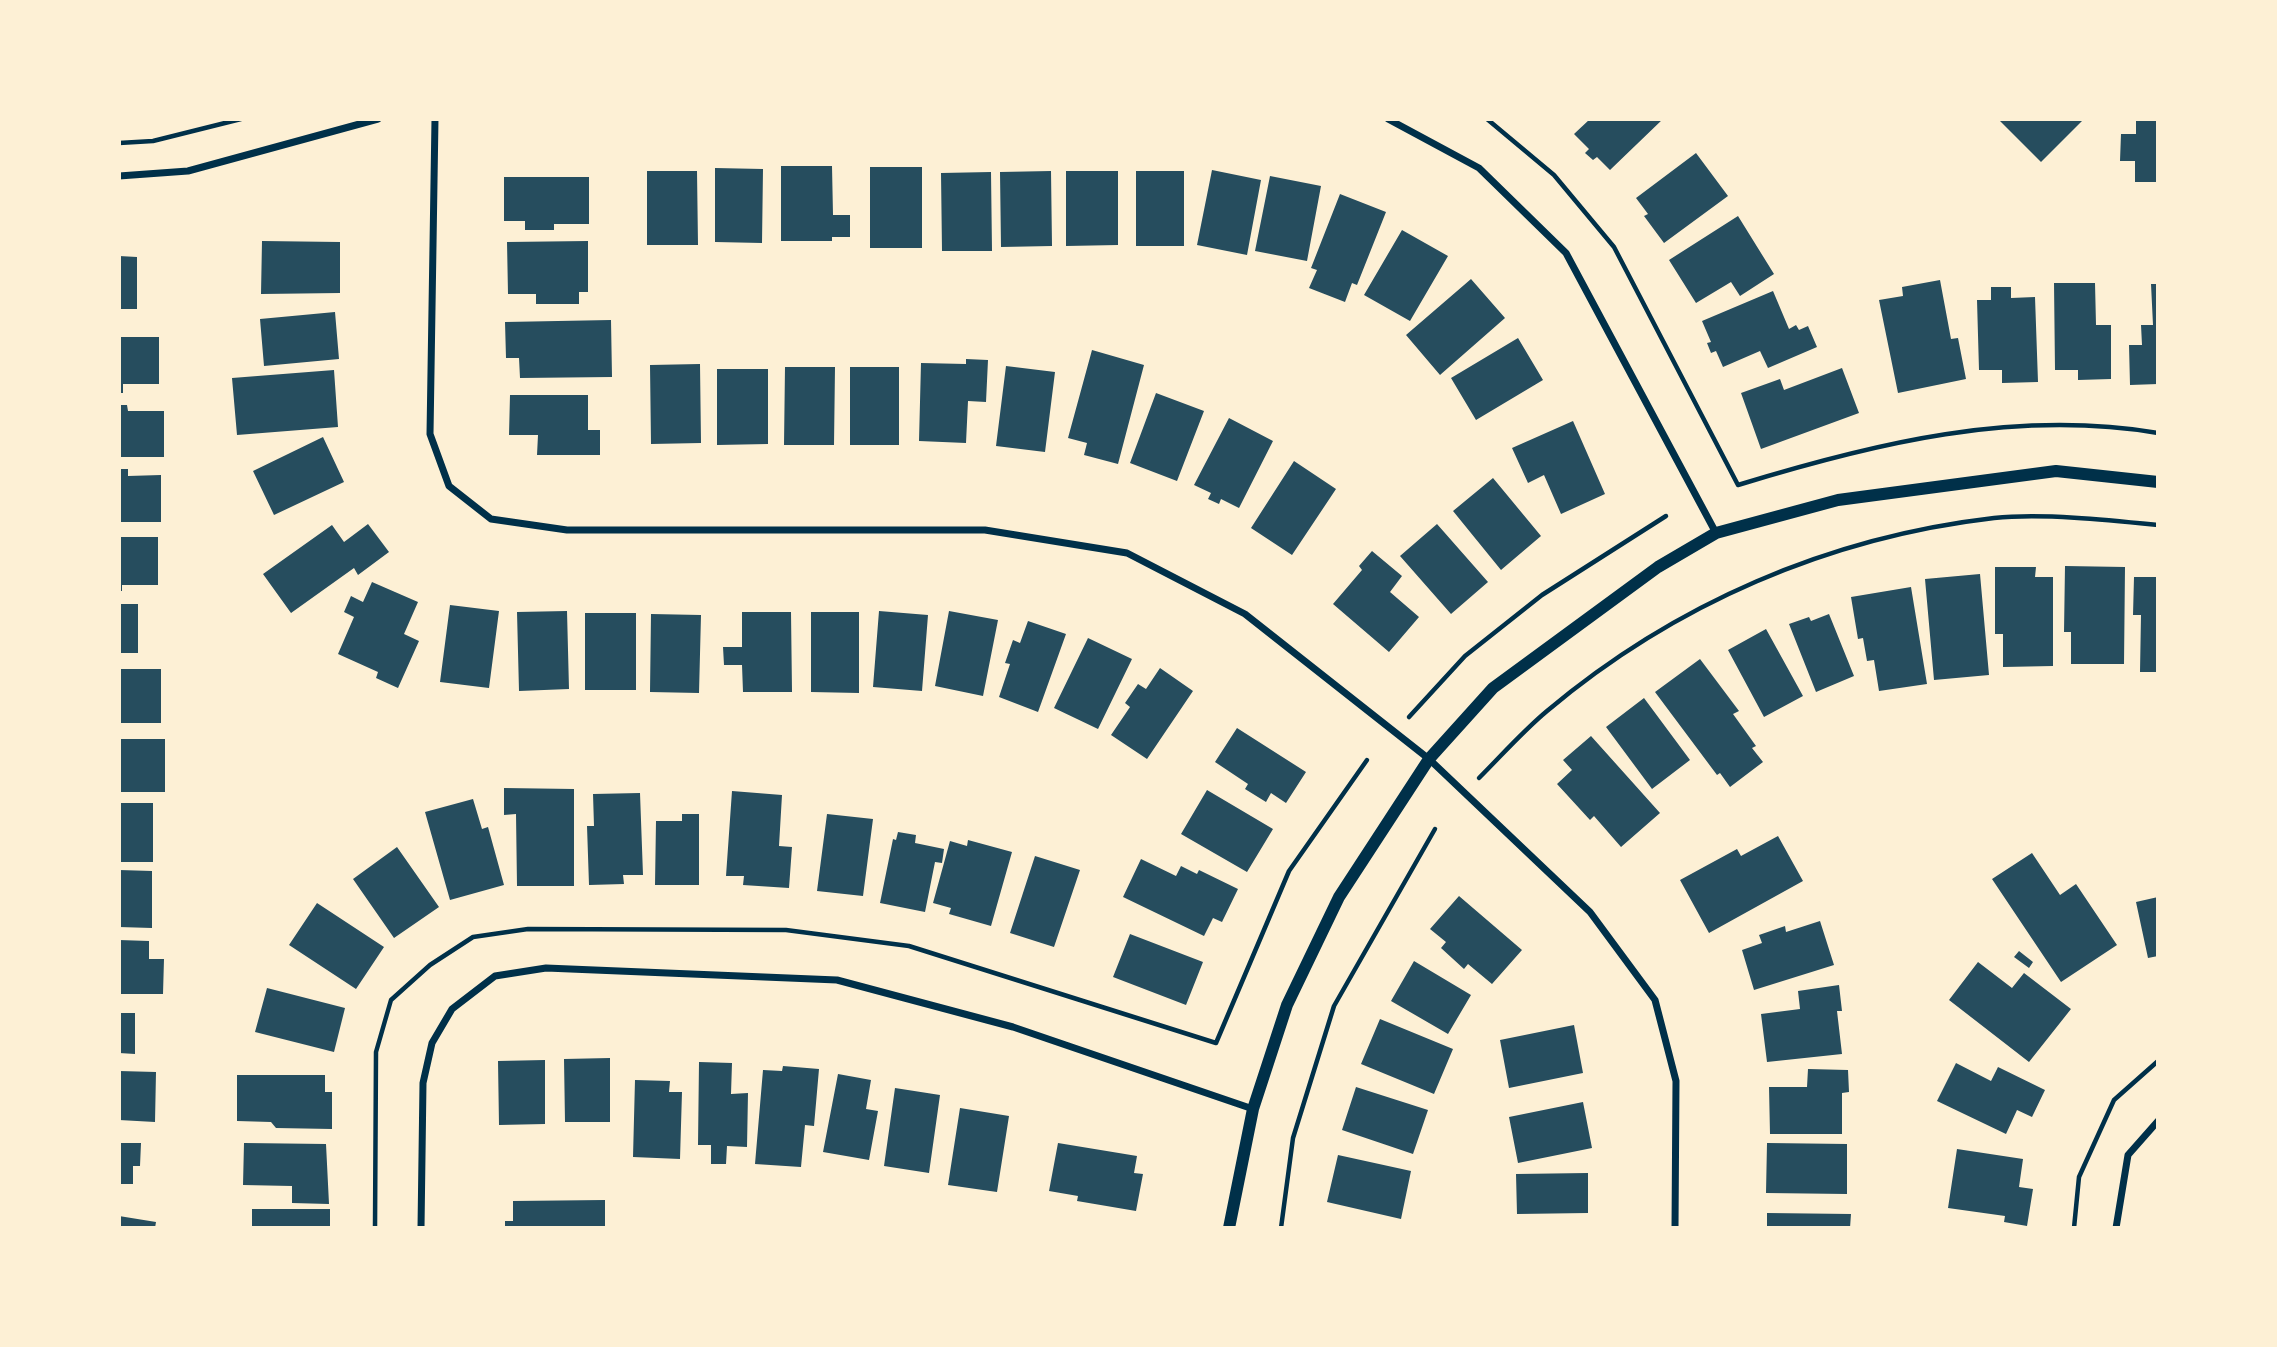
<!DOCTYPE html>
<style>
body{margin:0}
#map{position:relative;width:2277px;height:1347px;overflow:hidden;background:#fdf0d5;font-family:"PT Serif",serif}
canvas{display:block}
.frame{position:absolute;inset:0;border:121px solid #fdf0d5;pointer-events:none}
</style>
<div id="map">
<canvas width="2277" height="1347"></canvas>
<div class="frame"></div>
</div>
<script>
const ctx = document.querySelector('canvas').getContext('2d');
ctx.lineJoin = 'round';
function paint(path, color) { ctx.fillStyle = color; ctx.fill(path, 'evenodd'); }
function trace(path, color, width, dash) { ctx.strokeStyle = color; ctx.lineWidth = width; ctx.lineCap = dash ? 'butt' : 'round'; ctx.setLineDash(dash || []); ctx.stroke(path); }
paint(new Path2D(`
 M1590,119H1663L1610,170L1597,157L1593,160L1585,153L1589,149L1574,134Z
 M1998,119H2084L2041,162Z
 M2136,119H2158V182H2135V161H2120L2121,134H2136Z
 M1696,153L1728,196L1664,243L1644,216L1648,214L1636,198Z
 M781,166H832L833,215H850V237H832V241H781Z
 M870,167H922V248H870Z
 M715,168L763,169L762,243L715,242Z
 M1212,170L1261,180L1247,255L1197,245Z
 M647,171H697L698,245H647Z
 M1051,171L1052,246L1001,247L1000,172Z
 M1066,171H1118V245L1066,246Z
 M1136,171H1184V246H1136Z
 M991,172L992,251H942L941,173Z
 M1270,176L1321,186L1307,261L1255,251Z
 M504,177H589V224H554V230H525V221H504Z
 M1340,194L1386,212L1357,285L1352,283L1345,302L1309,288L1317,270L1311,268Z
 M1738,216L1774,274L1740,296L1731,282L1696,303L1669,260Z
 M1402,230L1448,256L1410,321L1364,295Z
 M262,241L340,242V293L261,294Z
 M588,241V292H579V304H536V294H508L507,242Z
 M119,256L137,257V309H119Z
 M1471,279L1505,318L1440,375L1406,335Z
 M1940,280L1951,339L1958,338L1966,379L1898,393L1879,300L1903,296L1902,287Z
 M2054,283H2095L2096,325H2111V379L2078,380V370H2055Z
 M2151,284H2158V384L2130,385L2129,345H2142L2141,325H2153Z
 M1991,287H2011V298L2035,297L2038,382L2002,383V370H1979L1977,300H1991Z
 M1773,291L1789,329L1796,325L1799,330L1808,326L1817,347L1768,368L1760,351L1723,367L1716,351L1711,353L1707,343L1711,342L1702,321Z
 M335,312L339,359L264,366L260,319Z
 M611,320L612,377L520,378L519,358H506L505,322Z
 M119,337H159V384H123V393H119Z
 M1518,338L1543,380L1476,420L1451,378Z
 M1092,350L1144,365L1118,464L1084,455L1087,443L1068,438Z
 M966,359L988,360L986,402L968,401L966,443L919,441L921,363L966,364Z
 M700,364L701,443L651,444L650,365Z
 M1006,366L1055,372L1045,452L996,446Z
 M785,367H835L834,445H784Z
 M850,367H899V445H850Z
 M1842,368L1859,413L1761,449L1741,393L1780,379L1784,390Z
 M717,369H768V444L717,445Z
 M334,370L338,427L237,435L232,378Z
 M1156,393L1204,411L1177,481L1130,463Z
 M510,395H588V430H600V455H537L538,435H509Z
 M119,405H127L128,411H164V457H119Z
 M1229,418L1273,441L1239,508L1221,499L1219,504L1208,499L1211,493L1194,485Z
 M1573,421L1605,494L1561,514L1544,475L1528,483L1512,448Z
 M323,437L344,482L274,515L253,471Z
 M1294,461L1336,489L1292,555L1251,528Z
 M119,469H128V476L161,475V522H119Z
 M1493,478L1541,536L1501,570L1453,511Z
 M368,524L389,552L358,575L354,568L291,613L263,574L332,525L344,542Z
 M1437,524L1488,582L1451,614L1400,556Z
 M119,537H158V585H122V591H119Z
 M1372,551L1402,576L1390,592L1419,617L1389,652L1333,604L1362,570L1359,566Z
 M2065,566L2125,567L2124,664H2071V632H2064Z
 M1995,567H2036L2035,577H2053V666L2003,667V634H1995Z
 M1980,574L1989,675L1934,680L1925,579Z
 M2134,577H2158V672H2140L2141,615H2133Z
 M372,582L418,602L404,634L419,641L398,688L376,678L378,672L338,654L354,617L344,612L351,596L363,602Z
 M1911,587L1927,684L1879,691L1874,660L1867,661L1863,638L1858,639L1851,597Z
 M119,604H138V653H119Z
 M450,605L499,611L489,688L440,682Z
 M567,611L569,689L519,691L517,612Z
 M879,611L928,615L922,691L873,687Z
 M949,611L998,620L983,696L935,686Z
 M742,612H791L792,692H743L742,665H724L723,647H742Z
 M811,612H859V693L811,692Z
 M585,613H636V690H585Z
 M651,614L701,615L699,693L650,692Z
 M1829,614L1854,676L1816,692L1789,624L1809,617L1811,621Z
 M1028,621L1066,634L1038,712L999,697L1010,664L1005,663L1013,640L1020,643Z
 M1766,629L1803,696L1764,717L1728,650Z
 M1088,638L1132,659L1098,729L1054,708Z
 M1700,659L1739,711L1733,714L1756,746L1752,748L1763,762L1730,787L1720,773L1717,775L1655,692Z
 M1160,668L1193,691L1147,759L1111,735L1130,707L1125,703L1138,684L1146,689Z
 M119,669H161V723H119Z
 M1644,698L1690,760L1652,789L1606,727Z
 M1237,728L1306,772L1286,803L1271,793L1266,802L1245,789L1248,784L1215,762Z
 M1591,736L1660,813L1621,847L1594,816L1590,820L1557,784L1572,770L1563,760Z
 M119,739H165V792H119Z
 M504,788L574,789V886H517L516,814L504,815Z
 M1207,790L1273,829L1247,872L1181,834Z
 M732,791L782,795L779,846L792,847L789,888L743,885L744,876H726Z
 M640,793L643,875H623L624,884L589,885L587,826H594L593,794Z
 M473,799L482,829L488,827L504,885L450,900L425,812Z
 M119,803H153V862H119Z
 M682,814H699V885H655L656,821H682Z
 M827,814L873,819L863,896L817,891Z
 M898,832L916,835L915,843L944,849L942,863L935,862L925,912L880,903L893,839L896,840Z
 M1778,836L1803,881L1709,933L1680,880L1737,849L1741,856Z
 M968,840L1012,852L991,926L949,914L951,908L933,903L950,841L967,846Z
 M397,847L439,907L394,938L353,879Z
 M2032,853L2060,895L2076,884L2117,945L2061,982L1992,879Z
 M1035,856L1080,870L1054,947L1010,933Z
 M1141,859L1176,876L1181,866L1197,874L1199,870L1238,889L1222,922L1213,918L1204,936L1123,897Z
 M119,870L152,871V928L119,927Z
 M1459,896L1522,950L1492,984L1468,964L1464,969L1441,948L1446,942L1430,929Z
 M2158,897V956L2148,958L2136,902Z
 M317,903L384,947L356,989L289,945Z
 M1820,921L1834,965L1754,990L1742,950L1762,943L1759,935L1785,926L1786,932Z
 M1130,934L1203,962L1186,1005L1113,977Z
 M119,940L149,941V959H164L163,994H119Z
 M2019,951L2033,962L2029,968L2014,957Z
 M1414,961L1471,995L1448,1034L1391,1001Z
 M1978,962L2012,988L2024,973L2071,1009L2029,1062L1949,1000Z
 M1839,985L1842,1011H1837L1842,1054L1767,1062L1761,1014L1800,1009L1798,991Z
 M267,988L345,1008L334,1052L255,1032Z
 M119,1013H135V1054L119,1053Z
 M1380,1019L1453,1049L1434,1094L1361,1064Z
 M1574,1025L1583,1073L1509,1088L1500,1040Z
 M610,1058V1122H565L564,1059Z
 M545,1060V1124L499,1125L498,1061Z
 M699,1062L732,1063L731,1094L748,1093L747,1147L727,1146L726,1164H711V1145H698Z
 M1956,1063L1991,1081L1998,1067L2045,1090L2032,1117L2017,1110L2006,1134L1937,1101Z
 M783,1066L819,1069L814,1126L805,1125L801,1167L755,1164L763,1070L782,1071Z
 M1808,1069L1848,1070L1849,1092L1842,1093V1134H1770L1769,1087H1807Z
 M119,1071L156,1072L155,1122L119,1120Z
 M838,1074L871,1080L866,1109L878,1111L869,1160L823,1152Z
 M237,1075H325V1092H332V1129L276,1128L271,1122L237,1121Z
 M635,1080L670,1081L669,1092H682L680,1159L633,1157Z
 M1356,1087L1428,1110L1413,1154L1342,1130Z
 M895,1088L940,1095L929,1173L884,1166Z
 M1583,1102L1592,1148L1518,1163L1509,1117Z
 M960,1108L1009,1116L997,1192L948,1185Z
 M119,1143H141L140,1166H133V1184H119Z
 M244,1143L326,1144L329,1204L292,1203V1186L243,1185Z
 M1058,1143L1137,1156L1134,1173L1143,1174L1136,1211L1077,1201L1078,1196L1049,1191Z
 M1767,1143L1847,1144V1194L1766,1193Z
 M1957,1149L2023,1159L2019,1187L2033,1189L2027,1226L2004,1222L2005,1216L1948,1208Z
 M1338,1155L1411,1171L1401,1219L1327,1202Z
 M1588,1173V1213L1517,1214L1516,1174Z
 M605,1200V1228H505V1221H513V1201Z
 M252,1209H330V1228H252Z
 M1767,1213L1851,1214L1850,1228H1767Z
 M119,1216L156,1222L155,1228H119Z`), '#264d5e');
trace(new Path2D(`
 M1487,119L1554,175L1614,247L1738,485C1875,443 2014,409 2158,433
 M119,143L153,141L241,119
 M1409,717L1465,656L1542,595L1666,516
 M1479,778C1501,756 1523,731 1547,711C1674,604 1829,537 1994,518C2042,513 2109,520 2158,525
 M375,1228L376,1052L391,1000L430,965L473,937L528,929L786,930L909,946L1216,1043L1289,871L1367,760
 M1281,1228L1293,1138L1334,1006L1435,829
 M2074,1228L2079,1177L2114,1100L2158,1061`), '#003049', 4.5);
trace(new Path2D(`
 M435,119L430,434L449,486L491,519L567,530H985L1127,553L1245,614L1429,759L1590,912L1655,1000L1676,1081L1675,1228
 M1388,119L1479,168L1566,253L1716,533
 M119,176L188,171L378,119
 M421,1228L423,1083L432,1043L452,1009L495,976L546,968L837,980L1013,1027L1253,1109
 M2116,1228L2128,1155L2158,1121`), '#003049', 7);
trace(new Path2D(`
 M1229,1228L1253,1109L1287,1005L1339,897L1429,759L1493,688L1658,567L1716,533L1838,500L2056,471L2158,482`), '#003049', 12);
</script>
